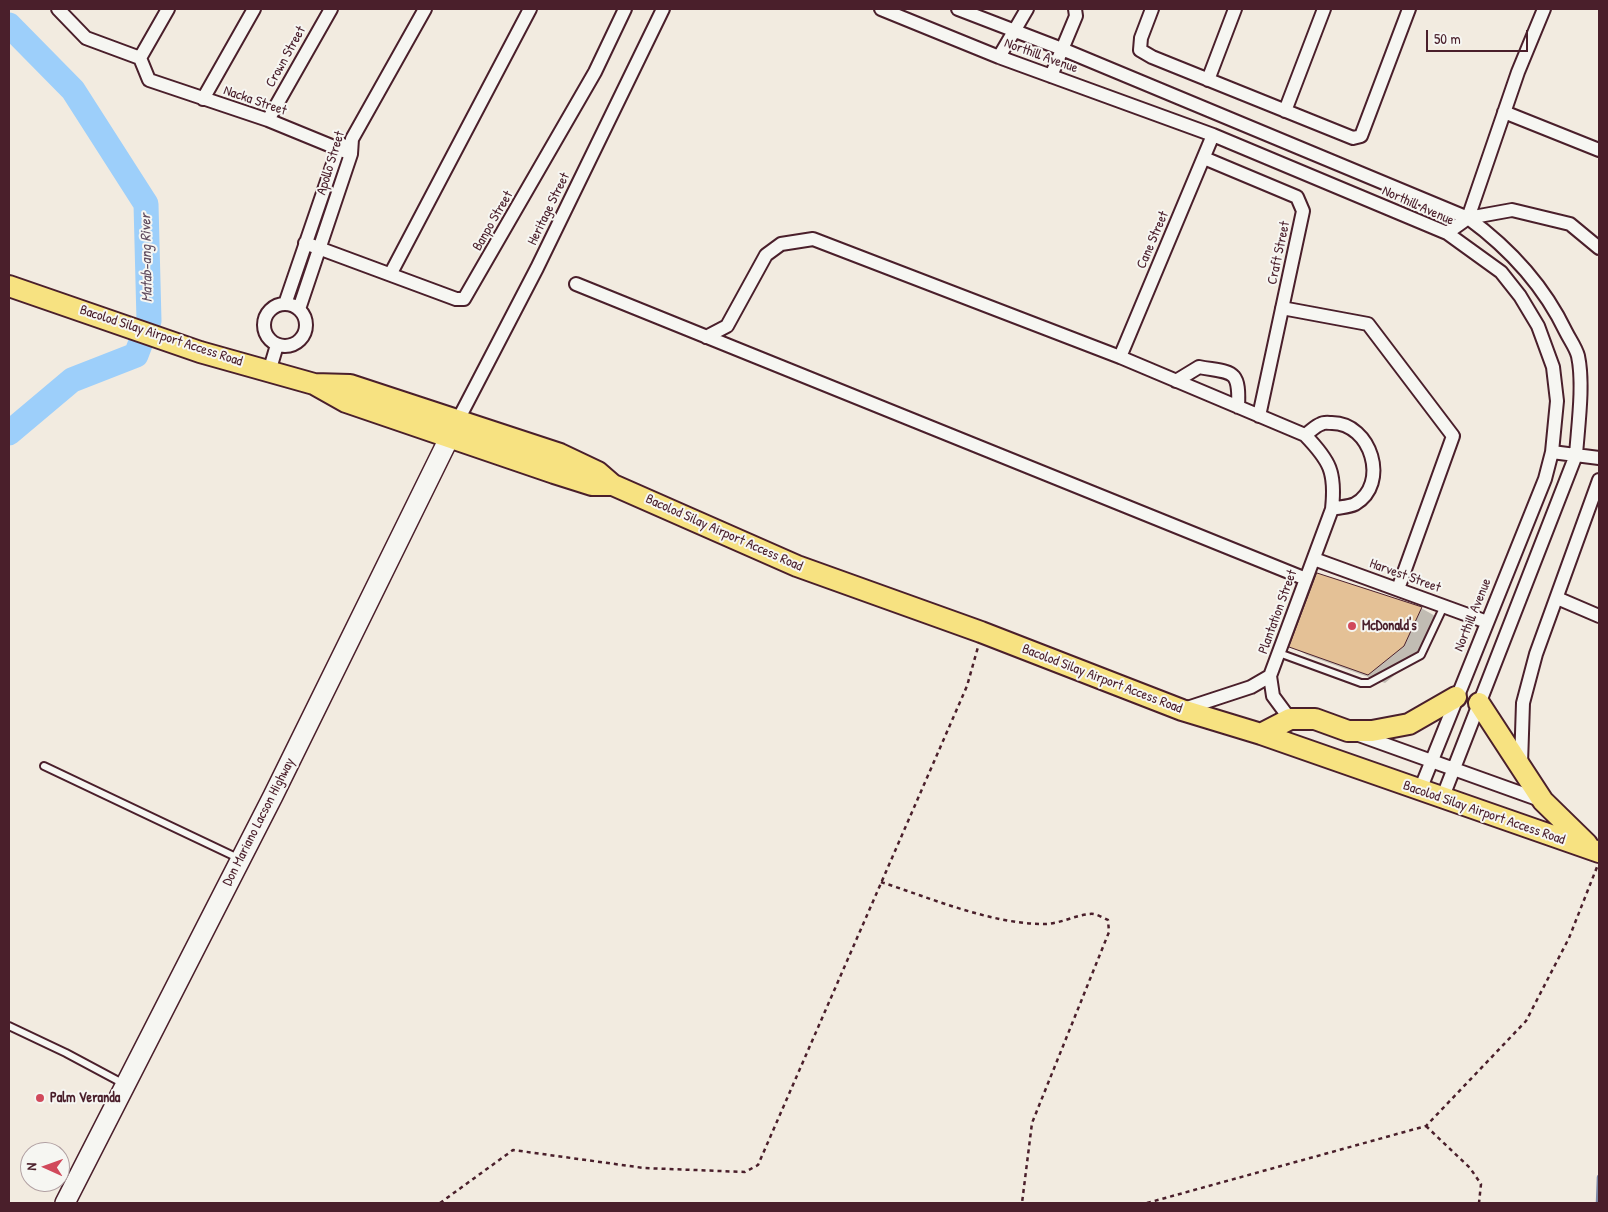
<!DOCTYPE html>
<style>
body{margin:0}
#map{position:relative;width:1608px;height:1212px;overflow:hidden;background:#f2ebe0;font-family:"Patrick Hand",sans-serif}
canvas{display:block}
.frame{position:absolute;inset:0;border:10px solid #4a1f2b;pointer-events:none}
.north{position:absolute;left:20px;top:1142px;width:50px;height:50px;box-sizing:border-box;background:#f6f6f2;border:1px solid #b1a0a2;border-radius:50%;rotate:272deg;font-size:14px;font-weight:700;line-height:20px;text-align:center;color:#4a1f2b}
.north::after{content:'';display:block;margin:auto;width:18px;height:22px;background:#d1495b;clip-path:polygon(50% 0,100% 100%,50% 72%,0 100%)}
.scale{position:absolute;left:1426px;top:30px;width:102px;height:22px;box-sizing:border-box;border:2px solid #4a1f2b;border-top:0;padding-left:6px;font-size:15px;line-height:18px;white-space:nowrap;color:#4a1f2b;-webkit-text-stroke:4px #f6f6f2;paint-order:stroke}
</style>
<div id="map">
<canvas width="1608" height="1212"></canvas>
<div class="frame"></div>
<div class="north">N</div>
<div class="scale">50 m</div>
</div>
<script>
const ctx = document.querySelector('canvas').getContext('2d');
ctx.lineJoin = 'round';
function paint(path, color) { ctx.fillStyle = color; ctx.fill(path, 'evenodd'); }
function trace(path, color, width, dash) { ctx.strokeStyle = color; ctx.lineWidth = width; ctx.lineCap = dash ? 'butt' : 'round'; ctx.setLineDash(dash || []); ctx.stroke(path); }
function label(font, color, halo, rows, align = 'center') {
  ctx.font = font + ' "Patrick Hand",sans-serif'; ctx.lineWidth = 4; ctx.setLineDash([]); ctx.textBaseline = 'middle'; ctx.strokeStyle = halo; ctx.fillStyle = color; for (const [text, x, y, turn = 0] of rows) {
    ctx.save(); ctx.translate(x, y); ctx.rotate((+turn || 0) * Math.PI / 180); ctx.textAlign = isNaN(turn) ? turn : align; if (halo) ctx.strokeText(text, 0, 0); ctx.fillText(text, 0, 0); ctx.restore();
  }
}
paint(new Path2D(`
 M1421,608L1437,617L1419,655L1385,683L1307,655L1291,646Z`), '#0003');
trace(new Path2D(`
 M1598,1203L1599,1177`), '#7c89a7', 4.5);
trace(new Path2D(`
 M9,25L73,90L146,204L149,321L136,355L72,380L9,433`), '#9dcffa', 25);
const building = new Path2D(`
 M1317,573L1422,607L1404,646L1368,675L1289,647Z`);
paint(building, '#e4c196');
trace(building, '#4a1f2b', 1);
const lane = new Path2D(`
 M1279,653L1361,683H1369L1421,655L1444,606
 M44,766L240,859
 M9,1026L66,1053L124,1084`);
const street = new Path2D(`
 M58,9L86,38L140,58
 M168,9L140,58L149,80L268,120L351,154
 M881,9L999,57L1213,135L1447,233L1501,272L1520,296L1538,326L1553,367L1557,401L1552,452L1545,479L1420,790
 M958,9L1062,49L1468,218C1509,248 1544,286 1566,332C1570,340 1576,348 1578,356C1584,384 1578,426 1576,455L1442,799
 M1152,9L1141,38L1140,50L1152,57L1353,138L1361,136L1409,9
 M999,57L1027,9
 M1051,76L1076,16L1075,9
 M1208,80L1235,9
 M203,99L254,9
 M1285,111L1324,9
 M1504,112L1599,150
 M268,120L331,9
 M1204,158L1297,197L1303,211L1259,416
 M1468,218L1518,72L1544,9
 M1447,233L1468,218L1512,210L1570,224L1599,248
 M305,243L456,299H464L595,72L625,9
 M391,273L530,9
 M576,284L1306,579
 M285,304L338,149L343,145
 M264 325a21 21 0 1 1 42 0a21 21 0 1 1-42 0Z
 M1282,308L1368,324L1453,436L1398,589
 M299,309L351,154L352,139L425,9
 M706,337L727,326L766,255L781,244L813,239L1120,357L1305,435C1330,461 1336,472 1332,509L1270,676
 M1120,357L1213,135
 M269,372L277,345
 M1176,381L1199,367C1232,373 1240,368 1238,407
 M458,420L537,268L663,9
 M1305,435C1310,432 1315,426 1321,424C1324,422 1329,423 1332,423C1371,423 1390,484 1355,504C1349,507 1339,507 1332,509
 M1552,452L1599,458
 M1314,559L1487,622
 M1557,598L1599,616
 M1270,676L1273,696L1290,719
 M1184,709L1251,687L1270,676
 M1359,735L1543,801
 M1521,764L1523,703L1536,654L1599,480`);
const secondary = new Path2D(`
 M65,1203L273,796L456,424`);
const primary = new Path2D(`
 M9,286L200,352L314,384L346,402L554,473L592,485H613
 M314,384L350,385L560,454L598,472L613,485L797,566L981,632L1182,710L1261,734L1599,852
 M1479,703L1543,801L1587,844
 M1261,734L1290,719H1315L1348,731H1372L1409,724L1456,697`);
trace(lane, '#4a1f2b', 10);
trace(street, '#4a1f2b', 16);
trace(secondary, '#4a1f2b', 22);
trace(primary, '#4a1f2b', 24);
trace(new Path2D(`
 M881,882C930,898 989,923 1041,924C1059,925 1074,915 1090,914C1096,913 1103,918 1108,920L1109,932L1032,1123L1022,1203
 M1426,1126L1470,1168L1481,1184L1479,1203
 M440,1203L513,1150L644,1168L745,1172L758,1165L967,686L978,647
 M1147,1203L1426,1126L1526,1021L1569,938L1597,867`), '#4a1f2b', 2.5, [4, 4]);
trace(lane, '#f6f6f2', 6);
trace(street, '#f6f6f2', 12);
trace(secondary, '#f6f6f2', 19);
trace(primary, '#f7e281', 20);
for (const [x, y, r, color] of [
 [1352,626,5,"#d1495b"],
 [40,1098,5,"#d1495b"]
]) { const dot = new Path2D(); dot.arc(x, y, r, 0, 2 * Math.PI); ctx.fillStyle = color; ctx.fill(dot); trace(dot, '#f6f6f2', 2); }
label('14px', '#4a1f2b', '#f6f6f2', [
 ["Northill Avenue",1041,56,20],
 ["Crown Street",286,57,-61],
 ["Nacka Street",255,101,19],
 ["Apollo Street",331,163,-73],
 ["Northill Avenue",1418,206,24],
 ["Heritage Street",549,209,-64],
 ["Banpo Street",493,221,-60],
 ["Cane Street",1153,240,-67],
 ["Craft Street",1279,253,-78],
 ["Bacolod Silay Airport Access Road",161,336,18],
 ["Bacolod Silay Airport Access Road",724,533,24],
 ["Harvest Street",1405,576,20],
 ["Plantation Street",1278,612,-70],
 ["Northill Avenue",1473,615,-68],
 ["Bacolod Silay Airport Access Road",1102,679,21],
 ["Bacolod Silay Airport Access Road",1484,813,19],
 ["Don Mariano Lacson Highway",259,822,-63]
]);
label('bold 14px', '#4a1f2b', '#f6f6f2', [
 ["McDonald's",1362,626],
 ["Palm Veranda",50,1098]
], 'left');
label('italic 15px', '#5f4b5f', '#f6f6f2', [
 ["Matab-ang River",147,258,-91]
]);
</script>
